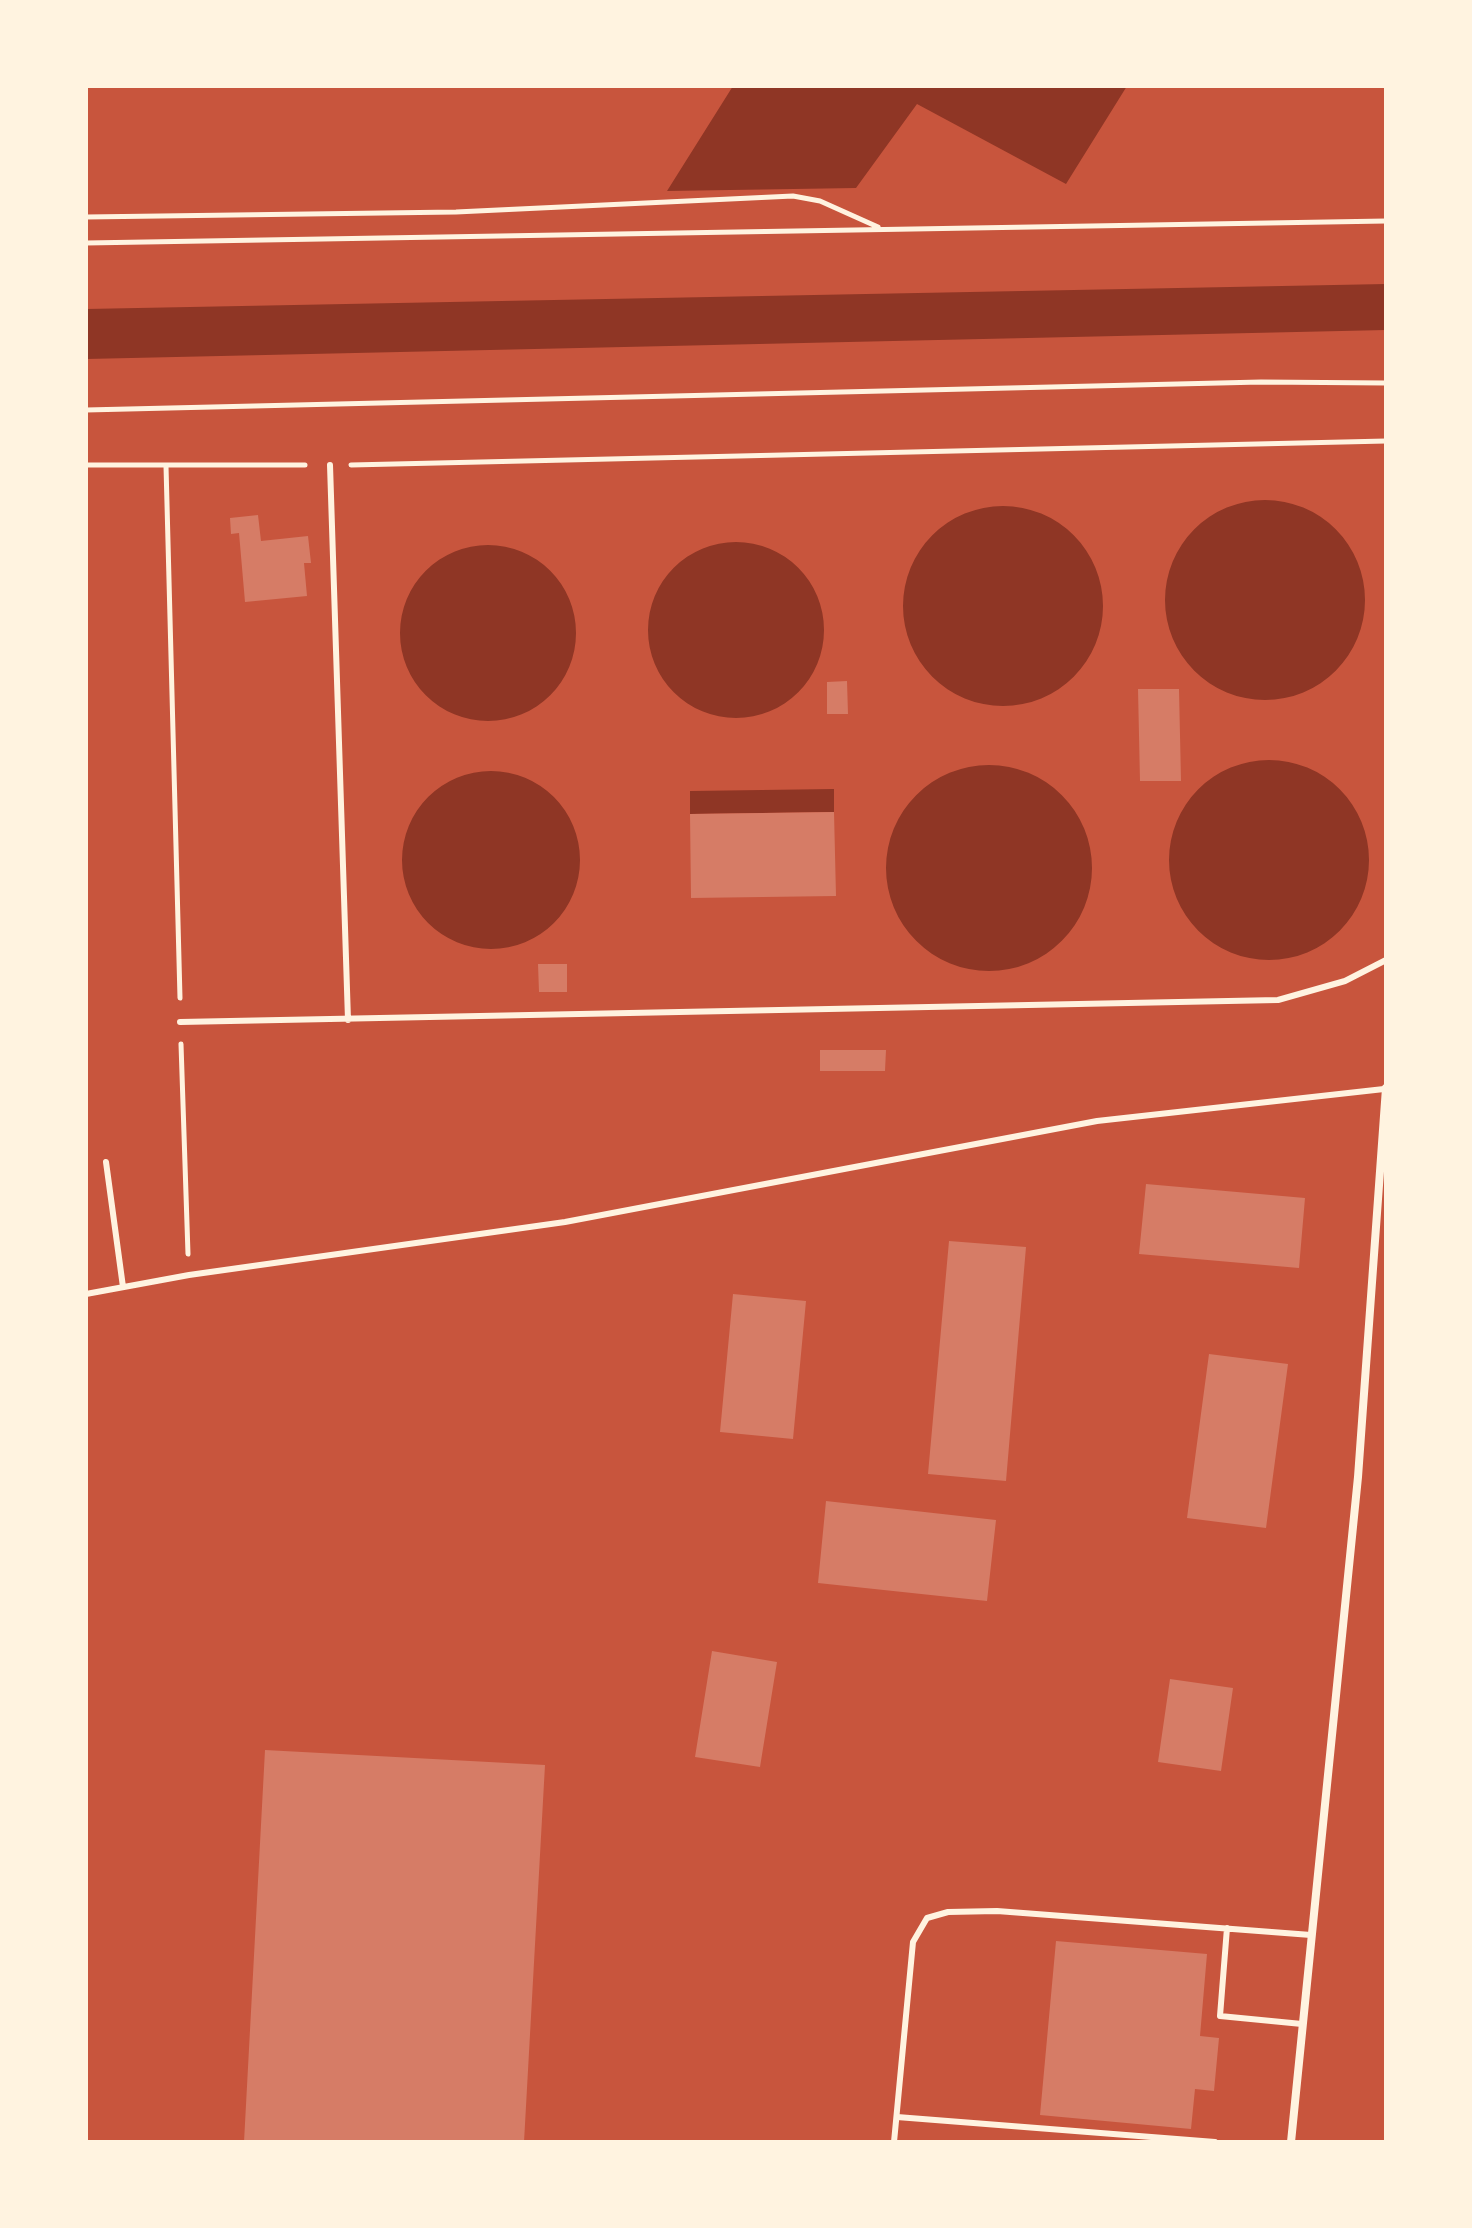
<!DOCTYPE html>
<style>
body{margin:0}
#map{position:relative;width:1472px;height:2228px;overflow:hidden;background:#c8553d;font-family:"Work Sans",sans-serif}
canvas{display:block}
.frame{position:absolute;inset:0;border:88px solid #fff3e0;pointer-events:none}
</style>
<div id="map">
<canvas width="1472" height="2228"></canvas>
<div class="frame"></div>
</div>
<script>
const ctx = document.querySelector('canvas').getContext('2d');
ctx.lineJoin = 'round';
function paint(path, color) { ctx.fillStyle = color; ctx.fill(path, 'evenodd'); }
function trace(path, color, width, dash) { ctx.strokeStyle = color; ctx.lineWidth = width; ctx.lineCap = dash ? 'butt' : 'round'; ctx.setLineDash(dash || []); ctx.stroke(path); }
paint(new Path2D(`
 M733,86H1127L1066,184L917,104L856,188L667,191Z
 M1386,284V330L86,359V309Z
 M1165 600a100 100 0 1 1 200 0a100 100 0 1 1-200 0Z
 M903 606a100 100 0 1 1 200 0a100 100 0 1 1-200 0Z
 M648 630a88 88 0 1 1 176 0a88 88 0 1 1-176 0Z
 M400 633a88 88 0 1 1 176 0a88 88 0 1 1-176 0Z
 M1169 860a100 100 0 1 1 200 0a100 100 0 1 1-200 0Z
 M886 868a103 103 0 1 1 206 0a103 103 0 1 1-206 0Z
 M402 860a89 89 0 1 1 178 0a89 89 0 1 1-178 0Z
 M834,789V812L690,814V791Z`), '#8f3625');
paint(new Path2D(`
 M258,515L261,541L308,536L311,563H304L307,596L245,602L239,533L231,534L230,518Z
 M847,681L848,714H827V682Z
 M1138,689H1179L1181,781H1140Z
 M834,812L836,896L691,898L690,814Z
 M538,964H567V992H539Z
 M820,1050H886L885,1071H820Z
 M1146,1184L1305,1198L1299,1268L1139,1254Z
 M949,1241L1026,1247L1006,1481L928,1474Z
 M733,1294L806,1301L793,1439L720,1432Z
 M1209,1354L1288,1364L1266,1528L1187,1518Z
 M826,1501L996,1520L987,1601L818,1583Z
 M712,1651L777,1662L760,1767L695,1757Z
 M1170,1679L1233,1688L1221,1771L1158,1762Z
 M265,1750L545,1765L524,2142H244Z
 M1056,1941L1207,1954L1200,2036L1219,2038L1214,2091L1195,2089L1191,2129L1040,2115Z`), '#d67c66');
trace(new Path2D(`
 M86,217L456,212L793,196L820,201L878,227
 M86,243L1386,221
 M86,410L1261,382L1386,383
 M86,465H305
 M351,465L1386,441
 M166,466L180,998
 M181,1044L188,1254`), '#fff3e0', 5);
trace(new Path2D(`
 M330,465L348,1020
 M180,1022L1278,1000L1345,981L1386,960
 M106,1162L123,1287
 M86,1294L189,1275L565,1222L1097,1121L1384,1089
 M1227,1928L1220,2016L1302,2024
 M897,2117L1215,2142
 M894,2142L913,1942L927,1918L948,1912L997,1911L1311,1935`), '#fff3e0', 6);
trace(new Path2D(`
 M1291,2142L1358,1477L1386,1088`), '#fff3e0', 8);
</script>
